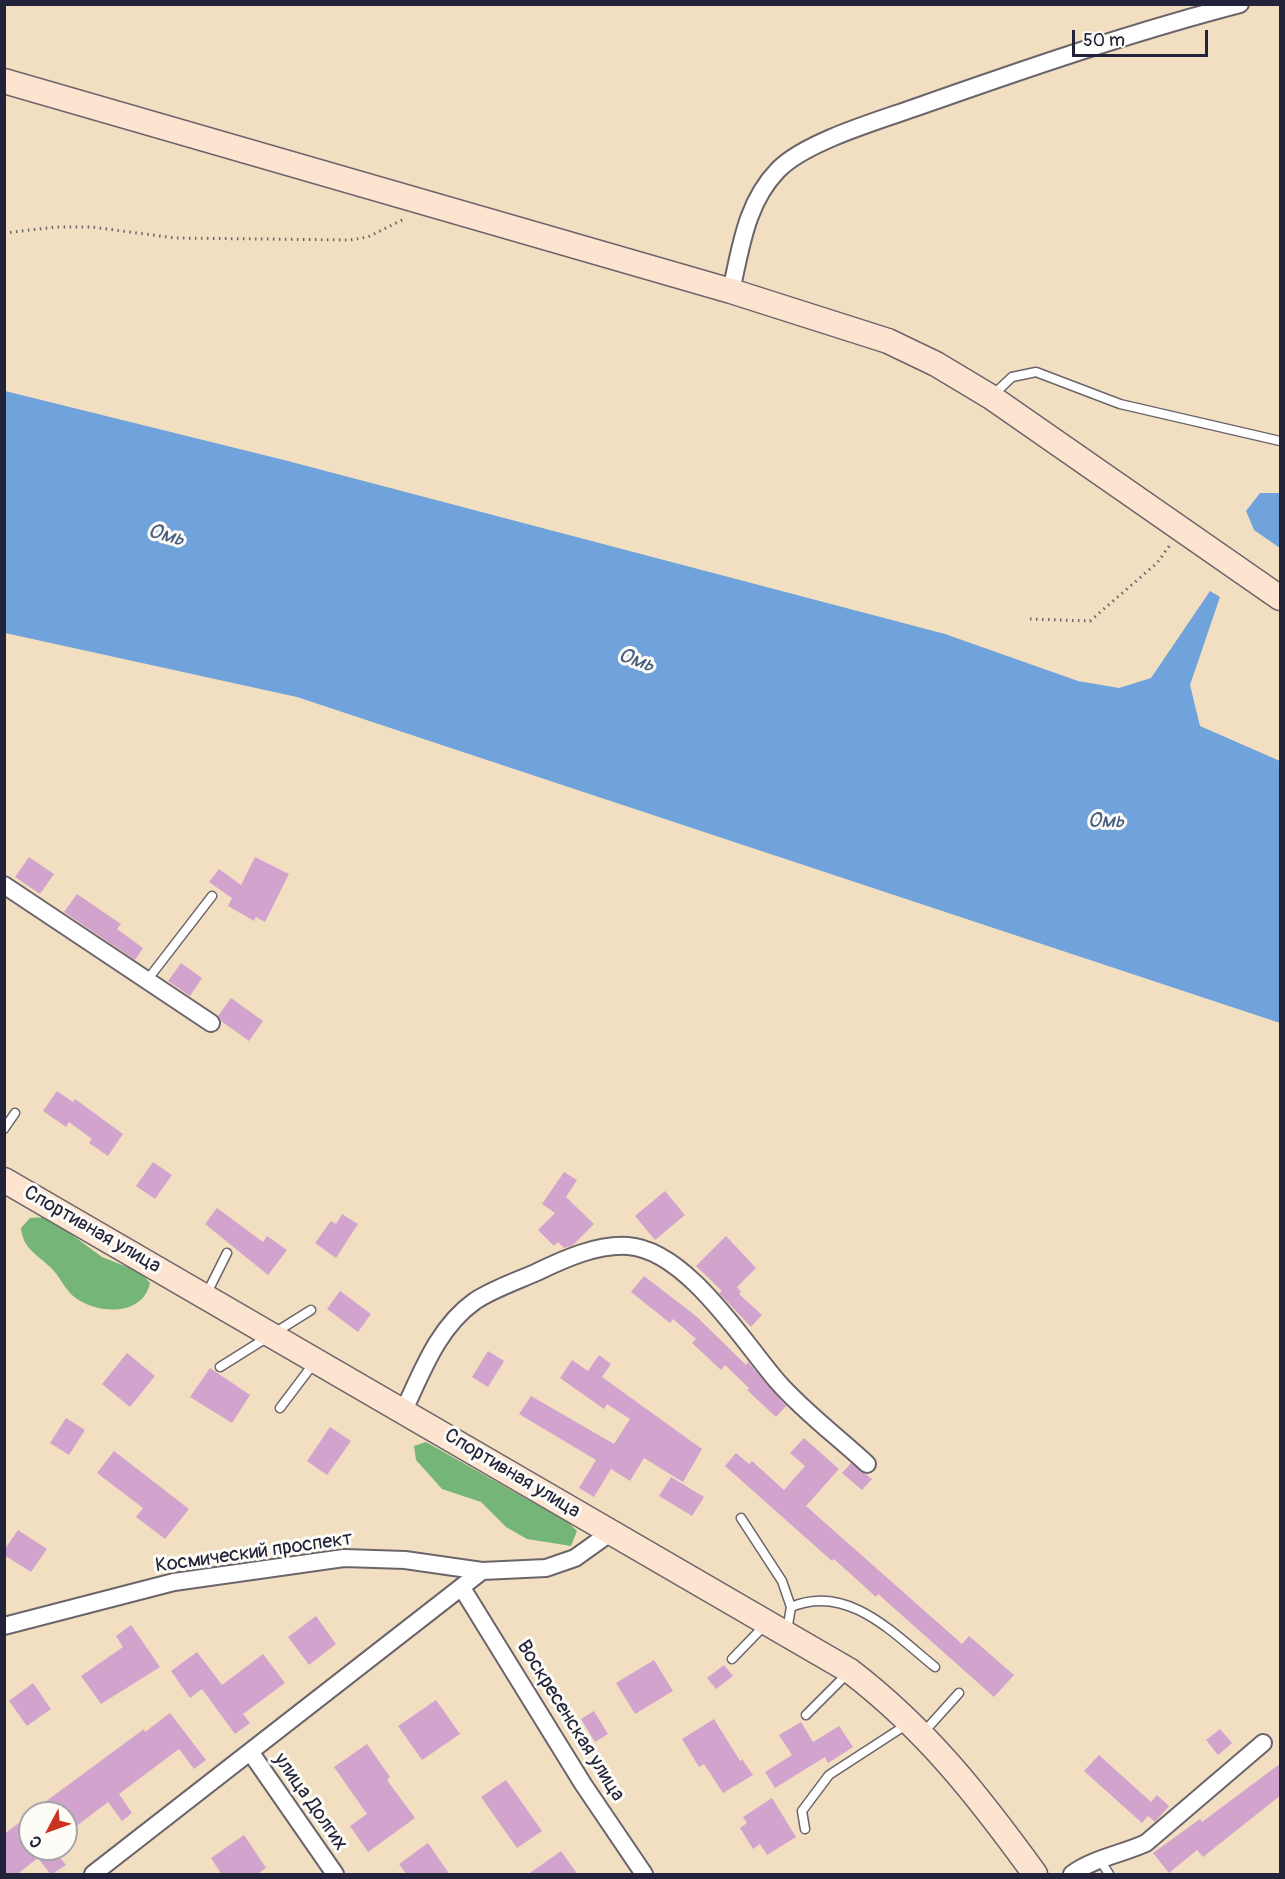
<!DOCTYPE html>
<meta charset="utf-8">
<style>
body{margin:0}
#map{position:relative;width:1285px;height:1879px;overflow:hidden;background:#f2dfc1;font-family:Pangolin,sans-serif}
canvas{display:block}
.frame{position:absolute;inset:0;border:6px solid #22223b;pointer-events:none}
.north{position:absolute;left:18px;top:1801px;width:60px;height:60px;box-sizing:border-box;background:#fdfcf7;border:2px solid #a5a5ac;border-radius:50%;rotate:229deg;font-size:16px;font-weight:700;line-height:24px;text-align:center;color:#22223b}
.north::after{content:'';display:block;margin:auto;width:21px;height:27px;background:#c8321e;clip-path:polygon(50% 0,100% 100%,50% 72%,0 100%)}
.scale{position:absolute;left:1072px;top:30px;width:136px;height:27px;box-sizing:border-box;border:3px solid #22223b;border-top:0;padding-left:8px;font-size:18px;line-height:21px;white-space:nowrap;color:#22223b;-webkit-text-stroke:4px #fdfcf7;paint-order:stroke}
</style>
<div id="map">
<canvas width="1285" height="1879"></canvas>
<div class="frame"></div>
<div class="north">С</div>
<div class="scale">50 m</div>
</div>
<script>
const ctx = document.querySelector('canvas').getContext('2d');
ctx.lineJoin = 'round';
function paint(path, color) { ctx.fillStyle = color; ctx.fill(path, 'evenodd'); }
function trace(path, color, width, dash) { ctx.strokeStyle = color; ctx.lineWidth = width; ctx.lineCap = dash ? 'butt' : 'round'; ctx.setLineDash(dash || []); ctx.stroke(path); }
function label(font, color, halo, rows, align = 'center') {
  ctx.font = font + ' Pangolin,sans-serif'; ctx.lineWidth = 6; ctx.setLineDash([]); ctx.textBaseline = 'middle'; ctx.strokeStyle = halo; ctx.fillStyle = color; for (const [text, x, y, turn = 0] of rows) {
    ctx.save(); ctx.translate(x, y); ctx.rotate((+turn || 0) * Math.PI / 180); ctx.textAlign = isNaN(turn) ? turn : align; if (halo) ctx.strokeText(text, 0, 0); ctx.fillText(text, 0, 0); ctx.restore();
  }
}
paint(new Path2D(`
 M48,1217L102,1257L140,1272L150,1283C143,1317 96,1315 73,1296C64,1288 59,1275 50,1267C37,1254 23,1249 21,1228L30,1218Z
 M426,1442L569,1523L577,1531L571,1546L527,1539L506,1527L481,1502L442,1489L416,1460L414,1446Z`), '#75b678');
paint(new Path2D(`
 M5,391L284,460L945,634L1078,681L1119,688L1151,678L1210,591L1220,597L1190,685L1200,726L1280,761V1023L297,697L5,633Z
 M1260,493H1280V548L1254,530L1246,511Z`), '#70a3db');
paint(new Path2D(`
 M29,857L54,874L40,894L15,877Z
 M255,857L289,874L265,922L256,917L254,921L228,906L232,898L209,882L219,869L241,885Z
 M77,894L121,924L117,929L143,948L135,960L64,912Z
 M181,963L202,978L190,996L168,981Z
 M231,998L263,1021L249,1041L221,1021L218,1016Z
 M57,1091L73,1102L75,1099L123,1134L108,1156L89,1143L92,1139L69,1122L66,1127L43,1111Z
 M153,1162L172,1175L155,1199L136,1186Z
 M564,1172L577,1180L566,1197L594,1224L573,1245L564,1248L558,1242L554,1246L538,1230L555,1213L542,1204Z
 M665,1191L685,1215L655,1240L635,1216Z
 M217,1208L263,1242L267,1236L287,1250L268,1275L205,1224Z
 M342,1214L358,1224L336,1258L315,1243L331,1221L336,1224Z
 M726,1236L756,1268L737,1287L741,1292L739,1294L762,1315L751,1327L719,1293L722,1291L696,1266Z
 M644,1276L696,1316L746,1365L748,1362L786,1406L776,1417L747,1390L749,1388L725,1365L721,1370L692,1343L696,1339L673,1319L670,1323L631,1292Z
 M340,1291L371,1314L358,1332L327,1309Z
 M488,1351L504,1361L488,1387L472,1377Z
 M127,1353L155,1376L130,1407L102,1384Z
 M599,1355L611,1364L602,1377L702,1449L683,1482L644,1458L630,1481L611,1469L594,1497L579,1488L596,1460L519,1414L531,1396L614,1444L630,1419L607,1404L604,1409L560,1378L572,1360L588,1371Z
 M210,1368L250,1395L232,1423L190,1397Z
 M66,1418L85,1430L69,1455L50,1443Z
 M330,1427L351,1441L327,1475L307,1461Z
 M804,1438L839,1469L806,1506L962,1644L969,1636L1014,1675L994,1697L878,1594L876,1597L834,1559L832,1561L725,1466L736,1453L749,1464L752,1461L784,1490L805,1466L790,1453Z
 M114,1451L189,1509L165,1539L136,1517L143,1508L97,1473Z
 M851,1463L872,1479L862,1490L842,1473Z
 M671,1477L704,1497L692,1516L659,1496Z
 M18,1530L47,1549L31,1572L4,1555V1550Z
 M316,1616L336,1644L309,1665L288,1637Z
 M131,1625L160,1667L101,1704L81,1676L123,1647L116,1636Z
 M197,1652L222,1685L263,1654L285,1683L243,1714L250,1723L235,1734L202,1689L190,1698L171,1671Z
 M654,1660L673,1691L635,1714L616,1683Z
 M724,1665L733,1676L716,1689L707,1678Z
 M33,1683L51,1709L27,1726L9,1701Z
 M436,1700L460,1734L422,1760L398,1726Z
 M594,1711L608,1734L595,1742L581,1719Z
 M170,1713L206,1760L194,1769L179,1749L119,1794L132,1813L122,1821L108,1802L66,1834V1813H30L144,1729L145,1732Z
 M714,1719L740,1761L742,1759L753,1775L723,1793L704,1764L699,1767L682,1739Z
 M801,1722L813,1742L839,1726L853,1747L828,1763L825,1757L775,1788L765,1772L792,1755L779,1735Z
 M1220,1729L1232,1743L1218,1755L1206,1740Z
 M367,1744L390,1777L387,1780L415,1818L368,1852L350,1826L367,1814L334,1767Z
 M1099,1755L1151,1802L1157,1795L1169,1806L1155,1822L1148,1816L1142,1823L1084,1771Z
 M1281,1763V1795L1203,1857L1197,1850L1169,1873L1153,1853L1200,1819L1202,1822Z
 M506,1780L542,1831L517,1848L481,1797Z
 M772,1798L796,1837L767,1855L760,1844L753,1849L740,1828L747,1823L743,1817Z
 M30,1815V1849H53L66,1865L51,1875L38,1858L16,1875H4V1834Z
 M244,1835L266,1868L256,1875H222L211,1858Z
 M428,1843L450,1875H407L399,1864Z
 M561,1851L578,1875H527Z`), '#d2a4cd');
const lane = new Path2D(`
 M993,395L1012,377L1036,372L1120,404L1280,441
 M148,979L212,896
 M4,1129L15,1113
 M206,1295L227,1253
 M220,1367L311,1310
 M280,1408L314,1363
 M741,1518L782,1581L791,1607L787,1631
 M791,1607C848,1583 894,1634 935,1667
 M732,1659L765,1625
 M806,1715L848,1673
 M923,1733L959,1693
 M805,1829L802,1811L829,1775L906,1725
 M1100,1860L1109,1874`);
const street = new Path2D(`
 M731,291C741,247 746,203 778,170C805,142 877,121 914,108C1022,70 1129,33 1240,4
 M4,885L211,1023
 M404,1410C422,1372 438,1327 475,1301C493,1289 517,1281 537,1272C564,1259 597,1244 628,1246C686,1250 742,1340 777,1381C803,1411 838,1437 867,1464
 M462,1588L583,1784L644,1874
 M4,1626L174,1582L344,1558L405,1560L482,1571L546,1568L575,1558L610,1533
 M251,1753L335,1874
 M93,1874L482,1571
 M1072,1874C1094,1858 1122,1854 1146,1843L1263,1743`);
const secondary = new Path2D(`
 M4,81L731,291L888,341L936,364L991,397L1280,598
 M4,1180L850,1671C927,1730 979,1797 1035,1874`);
trace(lane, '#6b646a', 11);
trace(street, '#6b646a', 20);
trace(secondary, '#6b646a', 27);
trace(new Path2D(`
 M4,233L56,227H92L175,238L350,240L368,237L404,219
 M1030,619L1090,621L1157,563L1170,545`), '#6b646a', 3, [1.5, 4.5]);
trace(lane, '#fff', 8);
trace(street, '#fff', 16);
trace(secondary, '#fde4d0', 24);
label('20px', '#22223b', '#fdfcf7', [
 ["Спортивная улица",92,1230,30],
 ["Спортивная улица",512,1474,31],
 ["Космический проспект",254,1553,-8],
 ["Воскресенская улица",570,1721,58],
 ["улица Долгих",310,1802,55]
]);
label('italic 21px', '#455c83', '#fdfcf7', [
 ["Омь",166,536,15],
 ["Омь",636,661,19],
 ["Омь",1106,822]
]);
</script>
